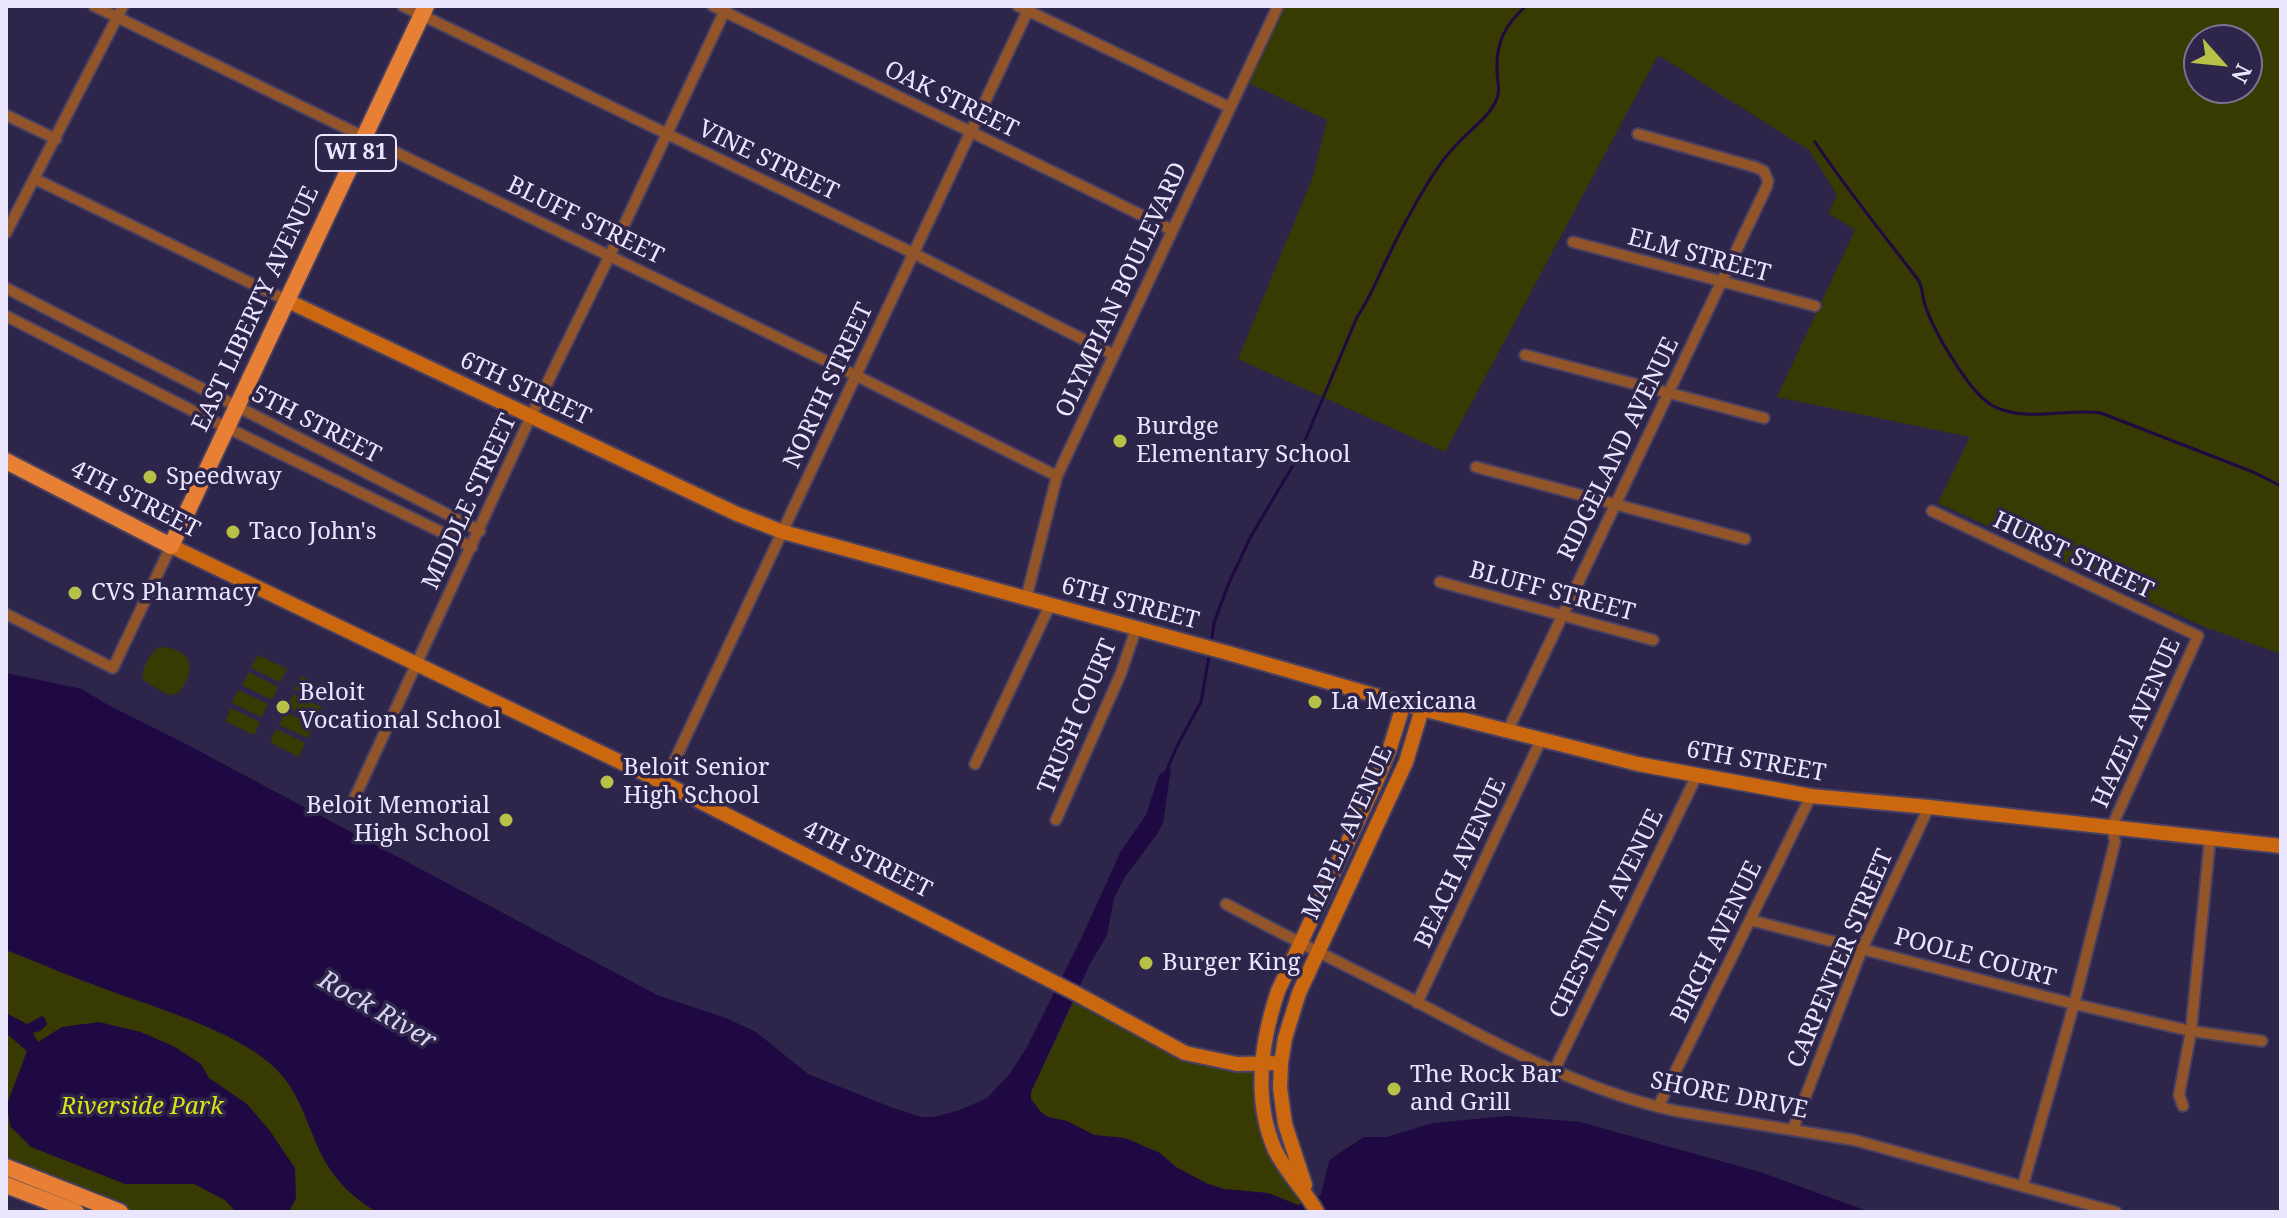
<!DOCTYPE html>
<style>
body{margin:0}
#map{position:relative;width:2287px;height:1218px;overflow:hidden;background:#2e254a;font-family:"Noto Serif",serif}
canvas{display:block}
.frame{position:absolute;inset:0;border:8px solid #eae6fe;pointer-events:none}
.north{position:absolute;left:2183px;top:24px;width:80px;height:80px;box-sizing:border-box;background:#2e254a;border:2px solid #797292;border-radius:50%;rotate:117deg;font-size:22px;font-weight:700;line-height:32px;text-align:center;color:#eae6fe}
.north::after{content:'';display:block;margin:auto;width:28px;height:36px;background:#b8c147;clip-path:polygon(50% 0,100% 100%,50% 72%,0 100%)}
</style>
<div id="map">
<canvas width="2287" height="1218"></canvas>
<div class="frame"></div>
<div class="north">N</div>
</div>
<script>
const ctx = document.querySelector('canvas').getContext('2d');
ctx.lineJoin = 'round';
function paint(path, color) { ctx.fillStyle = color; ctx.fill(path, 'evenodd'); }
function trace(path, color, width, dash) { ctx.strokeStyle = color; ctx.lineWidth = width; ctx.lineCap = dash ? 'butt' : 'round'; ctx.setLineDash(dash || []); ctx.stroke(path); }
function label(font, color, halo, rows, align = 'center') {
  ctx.font = font + ' "Noto Serif",serif'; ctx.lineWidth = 7; ctx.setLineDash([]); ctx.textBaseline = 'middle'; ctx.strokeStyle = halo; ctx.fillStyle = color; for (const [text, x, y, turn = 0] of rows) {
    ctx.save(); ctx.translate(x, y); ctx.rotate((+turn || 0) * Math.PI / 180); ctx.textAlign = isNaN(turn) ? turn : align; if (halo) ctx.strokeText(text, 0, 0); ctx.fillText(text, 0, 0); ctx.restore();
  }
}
paint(new Path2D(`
 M1285,6H2281V654L2200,625L1938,503L1970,437L1777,397L1855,230L1828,213L1837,195L1809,150L1658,55L1445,452L1238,359L1313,177L1327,120L1249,83ZM2199,40H2247V88H2199Z
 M159,647C193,648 198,671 177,694L168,695L143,680C141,669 150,653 159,647Z
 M258,655L287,669L280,682L251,668Z
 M249,672L278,687L272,700L242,685Z
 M301,676L330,690L323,703L294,689Z
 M238,690L268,704L261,717L232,703Z
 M293,694L322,707L316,720L287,707Z
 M231,708L260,722L254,735L225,721Z
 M285,712L314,725L308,738L279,725Z
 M276,729L305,743L299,757L270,742Z
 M6,950C40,963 74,978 108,990C159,1009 252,1035 285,1079C305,1105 311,1139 328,1166C339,1185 358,1200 376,1212H136L6,1162Z
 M1074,1001L1174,1052L1220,1069L1252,1072L1254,1108L1266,1144L1305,1203L1298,1205L1268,1193L1224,1189L1208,1184L1176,1167L1160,1153L1125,1138L1094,1135L1067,1121L1048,1117L1041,1112L1031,1099V1092Z`), '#383b01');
paint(new Path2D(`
 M6,673L82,689L108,705L184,743L642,987L657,995L726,1018L756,1032L808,1074L893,1108L921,1117H934L960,1110L987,1098L1009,1075L1027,1047L1080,941L1121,851L1146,815L1159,775L1171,768L1163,823L1157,834L1125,877L1114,898L1107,935L1089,966L1031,1092V1099L1041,1112L1048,1117L1067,1121L1094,1135L1125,1138L1160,1153L1176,1167L1208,1184L1224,1189L1268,1193L1298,1205L1321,1195L1329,1161L1338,1154L1364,1137H1386L1433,1123L1508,1116L1580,1122L1760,1172L1870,1212H376C358,1200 339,1185 328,1166C311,1139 305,1105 285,1079C252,1035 159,1009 108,990C74,978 40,963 6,950Z
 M6,1013L27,1024L42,1016L45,1018L47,1025L40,1031L33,1033L38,1042L62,1027L99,1022L141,1032L175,1047L201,1064L209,1078L247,1104L270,1131L295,1168L296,1198L289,1212H236L225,1200L194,1184H125L31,1147L10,1126L7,1104L27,1051L6,1033Z`), '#1e0942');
trace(new Path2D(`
 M1815,142C1847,190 1884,235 1919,281C1923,289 1922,297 1925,305C1933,330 1968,390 1990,404C1999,410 2015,414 2026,414C2051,416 2076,409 2101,413L2253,472L2281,486
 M1211,644L1214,623L1228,585L1251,536L1298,457L1357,317C1369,300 1376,282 1385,263C1398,235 1413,207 1429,181C1437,168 1448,153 1459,142C1472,128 1488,118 1496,101C1501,90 1497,82 1497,70C1496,42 1505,25 1526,6
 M1165,774L1177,746L1201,702L1210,651`), '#1e0942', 3);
const street = new Path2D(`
 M94,6L855,375L1057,476
 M403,6L913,253L1114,355
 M713,6L1172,230
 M1018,6L1229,107
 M6,115L56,139
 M35,179L288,301
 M6,233L123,6
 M1573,242L1815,306
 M6,288L480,531
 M6,316L203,416L472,547
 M1525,355L1764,418
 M1476,467L1745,539
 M1932,511L2198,636L2112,826L2115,842L2074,1004L2023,1185
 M1440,582L1653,640
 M1026,599L1057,476L1278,6
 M6,614L113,668L171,546
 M1508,730L1767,186L1768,181L1764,171L1755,167L1638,134
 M975,764L1050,605
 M664,783L1030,6
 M354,799L531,416L610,255L727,6
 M1056,820L1121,673L1136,629
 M1226,904C1289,938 1353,969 1417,1002C1500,1046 1584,1091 1676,1111L1854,1140L2116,1212
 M1750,920L2074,1004L2191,1031L2262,1041
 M1417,1003L1541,740
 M1554,1071L1697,775
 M2183,1106L2179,1095L2191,1031L2210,839
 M1658,1107L1811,796
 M1793,1129L1862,949L1929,807`);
const secondary = new Path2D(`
 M288,301L737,514L783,532L1228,653L1422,709L1638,764L1811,796L1929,807L2281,846
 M171,546L664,783L1077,994L1185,1053L1237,1064L1281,1063
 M1305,1185L1285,1124L1280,1088L1281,1063L1285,1038L1299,993L1406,762L1422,709
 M1317,1212C1305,1190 1286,1173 1275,1150C1253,1100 1261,1042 1278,991L1376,782L1389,751L1404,703`);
const primary = new Path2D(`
 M6,461L171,546L426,6
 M6,1167L120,1212
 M6,1185L76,1212`);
trace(street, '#484063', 14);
trace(secondary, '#484063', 18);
trace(primary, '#484063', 20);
trace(street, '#925429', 10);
trace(secondary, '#cb670f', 14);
trace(primary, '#e78035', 16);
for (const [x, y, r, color] of [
 [1120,441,8,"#b8c147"],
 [150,477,8,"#b8c147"],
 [233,532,8,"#b8c147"],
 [75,593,8,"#b8c147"],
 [1315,702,8,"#b8c147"],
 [283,707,8,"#b8c147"],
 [607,782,8,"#b8c147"],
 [506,820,8,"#b8c147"],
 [1146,963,8,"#b8c147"],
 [1394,1089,8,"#b8c147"]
]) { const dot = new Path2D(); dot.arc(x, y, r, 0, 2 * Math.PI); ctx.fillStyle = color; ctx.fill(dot); trace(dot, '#2e254a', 3); }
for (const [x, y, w] of [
 [356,153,80]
]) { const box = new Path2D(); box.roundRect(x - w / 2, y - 18, w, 36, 6); ctx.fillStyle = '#2e254a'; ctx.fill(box); trace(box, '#eae6fe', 2); }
label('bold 22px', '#eae6fe', null, [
 ["WI 81",356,153]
]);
label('24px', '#eae6fe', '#2e254a', [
 ["OAK STREET",951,100,26],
 ["VINE STREET",768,161,26],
 ["BLUFF STREET",585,221,26],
 ["ELM STREET",1699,256,15],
 ["OLYMPIAN BOULEVARD",1122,290,-65],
 ["EAST LIBERTY AVENUE",256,309,-65],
 ["NORTH STREET",829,386,-65],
 ["6TH STREET",525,389,25],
 ["5TH STREET",316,425,27],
 ["RIDGELAND AVENUE",1619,449,-64],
 ["4TH STREET",135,500,27],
 ["MIDDLE STREET",470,502,-65],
 ["HURST STREET",2073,556,25],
 ["BLUFF STREET",1552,592,15],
 ["6TH STREET",1130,604,15],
 ["TRUSH COURT",1078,717,-67],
 ["HAZEL AVENUE",2137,723,-66],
 ["6TH STREET",1756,762,10],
 ["MAPLE AVENUE",1348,833,-66],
 ["4TH STREET",867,860,27],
 ["BEACH AVENUE",1461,863,-65],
 ["CHESTNUT AVENUE",1607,914,-64],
 ["BIRCH AVENUE",1717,942,-64],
 ["POOLE COURT",1975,958,15],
 ["CARPENTER STREET",1841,959,-67],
 ["SHORE DRIVE",1729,1096,11]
]);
label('24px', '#eae6fe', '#2e254a', [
 ["Burdge",1136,427],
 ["Elementary School",1136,455],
 ["Speedway",166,477],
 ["Taco John's",249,532],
 ["CVS Pharmacy",91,593],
 ["Beloit",299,693],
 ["Vocational School",299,721],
 ["La Mexicana",1331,702],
 ["Beloit Senior",623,768],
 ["High School",623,796],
 ["Beloit Memorial",490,806,"right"],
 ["High School",490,834,"right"],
 ["Burger King",1162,963],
 ["The Rock Bar",1410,1075],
 ["and Grill",1410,1103]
], 'left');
label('italic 24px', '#dbe514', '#2e254a', [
 ["Riverside Park",142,1107]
]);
label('italic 26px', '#d9d4f1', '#2e254a', [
 ["Rock River",377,1011,30]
]);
</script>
